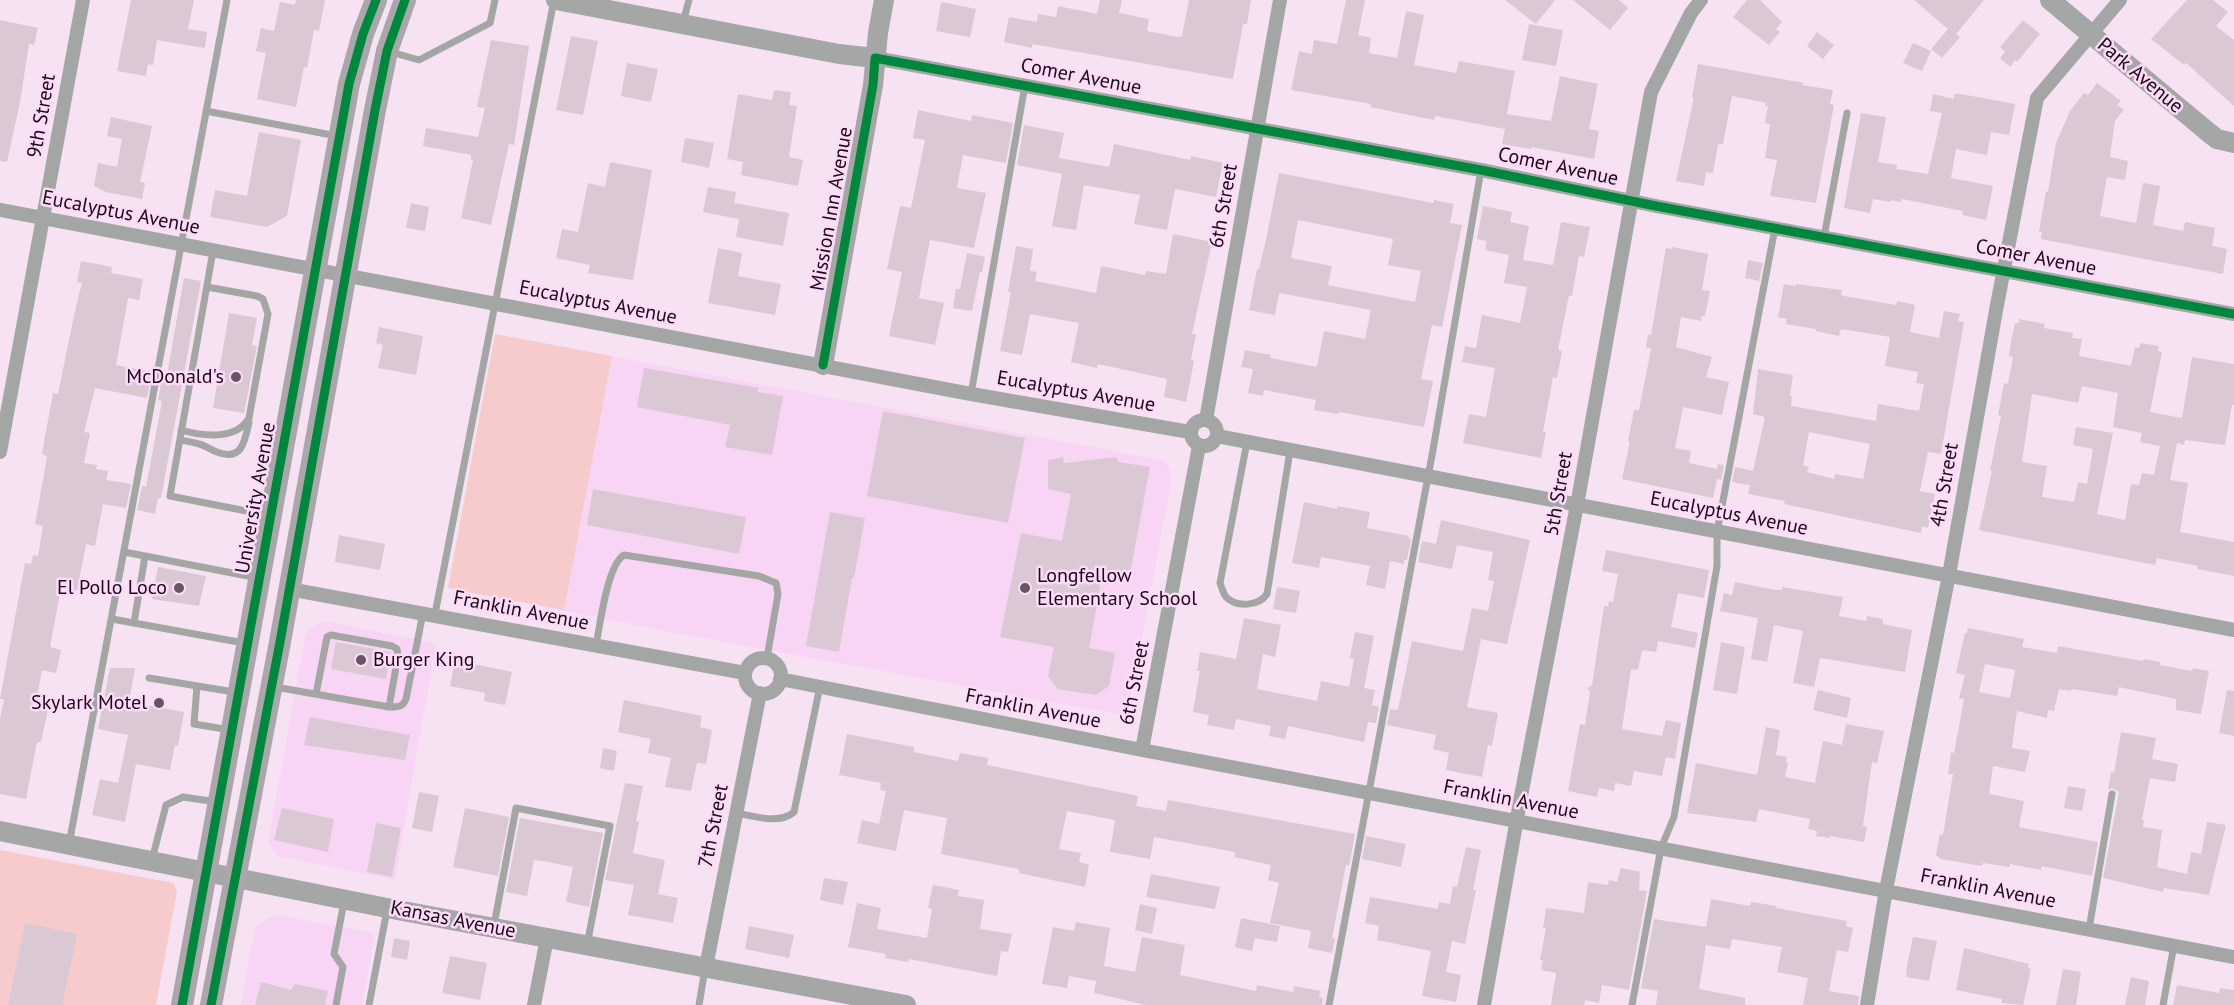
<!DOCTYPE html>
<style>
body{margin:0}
canvas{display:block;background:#f6e2f3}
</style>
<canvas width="2234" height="1005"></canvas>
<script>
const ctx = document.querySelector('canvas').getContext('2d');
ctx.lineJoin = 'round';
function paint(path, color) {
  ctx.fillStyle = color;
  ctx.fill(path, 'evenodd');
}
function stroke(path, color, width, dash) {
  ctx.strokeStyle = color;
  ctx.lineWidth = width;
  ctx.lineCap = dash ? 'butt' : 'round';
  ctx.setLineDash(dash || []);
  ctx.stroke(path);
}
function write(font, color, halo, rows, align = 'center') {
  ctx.font = font + ' "PT Sans",sans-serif';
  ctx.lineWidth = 5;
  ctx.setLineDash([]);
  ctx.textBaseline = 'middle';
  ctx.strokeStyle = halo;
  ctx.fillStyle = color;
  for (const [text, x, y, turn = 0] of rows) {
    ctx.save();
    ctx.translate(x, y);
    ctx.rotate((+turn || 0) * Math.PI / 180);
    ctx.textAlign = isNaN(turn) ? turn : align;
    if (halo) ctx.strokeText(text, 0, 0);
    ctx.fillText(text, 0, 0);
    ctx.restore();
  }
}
const built = new Path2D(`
 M495 334 1166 461 1172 477 1127 716 686 635 448 588Z
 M328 622 436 643 395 880 278 856 268 842 305 636 311 628 319 623Z
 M278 915 375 933 362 1005H241L255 927 267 918Z`);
const green = new Path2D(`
 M495 334 612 356 564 610 448 588Z
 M0 850 173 883 177 891 156 1005H0Z`);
const building = new Path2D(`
 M131 0H194L188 29 207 32 205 48 157 40 153 65 148 64 146 76 117 71Z
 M296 0H325L319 31 314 30 307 68 304 67 296 107 257 99 266 53 256 51 261 28 274 31 280 2 295 5Z
 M1100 0H1122L1119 13 1149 19 1147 31 1178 37 1182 36 1189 0H1251L1247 24H1243L1233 79 1032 44V48L1004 42 1009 17 1037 22 1038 14 1056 17 1058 6 1097 14Z
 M1346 0H1365L1358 35 1371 38 1369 53 1397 58 1406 11 1424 15 1414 65 1456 73 1459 61 1515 71 1507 114 1551 121 1560 76 1598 84 1589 129 1599 131 1594 159 1532 147 1531 149 1502 144 1505 129 1435 116 1434 120 1370 107 1371 104 1291 90 1299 51 1312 54 1314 40 1337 44Z
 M1505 0H1555L1536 24Z
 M1573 0H1619L1628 8 1610 30Z
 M1747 0H1760L1782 22 1776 29 1780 32 1769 45 1733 17Z
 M1914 0H1984L1956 34 1960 37 1942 58 1931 49 1948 29Z
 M2187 0H2213L2228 12 2216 26 2234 40V106L2186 63 2184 65 2151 39Z
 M941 2 976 9 970 37 936 31Z
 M0 20 38 28 34 45 29 44 20 102 7 162 0 161Z
 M2023 20 2040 34 2017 62 2015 60 2010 67 2000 58 2005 52 2000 47Z
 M1529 24 1563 30 1556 66 1522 60Z
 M1817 32 1834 45 1823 59 1807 46Z
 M571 36 598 41 583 115 556 110Z
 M491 40 529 46 514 145 509 144 491 225 461 218 473 160H471V155L423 146 426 128 478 137 485 108 477 107Z
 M1913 43 1931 51 1922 71 1903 63Z
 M627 63 658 69 651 102 621 96Z
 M1698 64 1804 83 1802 85 1833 90 1830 104 1834 105 1816 203 1770 196 1777 160 1765 158 1770 124 1765 123 1768 106H1765L1766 103 1732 96 1723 144H1718L1713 173 1706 172 1704 186 1676 181 1694 97H1692Z
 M2097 83 2121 101 2117 105 2124 110 2115 121 2110 157 2128 161 2125 180 2107 177 2100 216 2136 223 2143 183 2160 186 2153 225 2183 231 2185 222 2215 228 2212 246 2227 249 2223 274 2041 239 2042 232H2039L2046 191 2048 192 2056 143 2070 111 2084 93 2088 95Z
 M774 90 791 92 789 105 797 106 789 157 803 160 798 186 741 175 743 162 727 159 738 94 772 100Z
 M1933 94 1954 99V94H1961L2015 104 2009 135 1991 132 1987 155 1956 149 1951 178 1993 186 1986 220 1962 215 1963 211 1902 199 1901 202 1891 200V202L1873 199 1870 213 1844 208 1861 113 1886 117 1878 162 1897 165 1896 169 1928 174 1942 113 1930 111Z
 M918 110 971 121 972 115 1013 123 1006 163 963 155 957 188 986 193 974 248 930 240 919 298 944 303 935 345 889 336 902 272 887 269 900 206 911 208 925 140 913 138Z
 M111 117 152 126 140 182 145 183 142 199 106 192 94 186 98 163 117 167 122 139 107 136Z
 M1024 125 1064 133 1059 158 1109 167 1114 144 1190 160 1191 156 1223 163 1216 197 1175 189 1167 230 1134 224 1140 195 1084 185 1076 230 1052 226 1062 174 1017 165Z
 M259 132 301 140 287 216 267 227 210 217 215 190 247 196Z
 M685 138 714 143 709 168 681 162Z
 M610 162 652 170 633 280 588 273 590 265 556 258 562 229 578 232 588 183 605 187Z
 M1279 173 1433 203 1434 200 1454 204 1450 223 1462 225 1442 327 1432 325 1421 379 1433 381 1424 427 1339 412 1338 414 1314 410 1316 400 1264 390 1263 396 1248 393 1253 369 1241 367 1245 350 1271 355 1270 358 1317 367 1324 331 1365 339 1371 310 1279 293 1275 315 1249 310 1257 269H1259L1266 240ZM1298 220 1393 239 1388 265 1421 271 1415 302 1328 285 1332 266 1291 258Z
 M708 187 736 192 734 203 789 213 783 246 736 237 739 219 703 212Z
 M411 203 429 207 425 231 406 228Z
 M1483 206 1512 212 1510 222 1529 226 1523 260 1553 265 1561 222 1590 227 1584 257 1579 256 1572 296 1569 295 1558 350 1562 351 1557 378 1553 377 1543 432H1546L1541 458 1463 443 1469 414 1486 417 1495 368 1462 362 1465 346 1476 348 1482 315 1520 323 1527 287 1504 283 1509 255 1485 250 1487 241 1477 239Z
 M1173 234 1212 242 1192 334H1196L1191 360 1194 361 1186 402 1164 397 1167 379 1098 364 1097 368 1071 362 1079 323 1030 314 1022 355 1000 351 1011 292H1008L1016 246 1033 249 1030 271 1037 272 1035 281 1096 293 1101 266 1145 275 1146 271 1166 274Z
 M1672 247 1708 254 1702 290 1710 291 1705 316H1702L1701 321 1681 317 1676 347 1712 357 1706 377 1729 382 1722 415 1683 407 1675 448 1691 451 1689 463 1717 469 1718 464 1724 465 1721 480 1717 479 1713 498 1622 479 1630 441H1628L1634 410H1639L1651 349 1646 347 1648 334 1651 335 1666 248 1672 249Z
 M718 248 742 253 738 276 781 284 775 315 708 303Z
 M967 253 985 257 982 272H980L972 311 953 308 956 289H960Z
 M1748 260 1763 263 1759 281 1745 278Z
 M81 261 112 267 111 273 143 279 139 300 128 298 116 365 152 372 147 398 95 388 84 432 90 433 84 463 97 465 96 469 108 471 106 480 131 484 126 508 103 504 95 546 86 544 77 591 61 588 50 647 61 650 56 673 42 670 36 702 49 705 41 742H37L26 799 0 794V719L4 699H0L25 563 31 564 33 555 38 556 43 526 35 524 47 457 42 453 53 393 58 394 76 306 82 283 77 282Z
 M184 278 201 281 161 498H158L155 514 137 510 142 486 146 487 162 401 158 400 163 374 167 375Z
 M1784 284 1795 286 1796 284 1842 290 1841 295 1844 296 1896 305 1897 301 1915 305 1910 332 1939 338 1944 311 1960 314 1958 321 1964 322 1941 454 1928 452 1920 491 1935 494 1928 528 1922 526 1921 533 1784 504 1785 501 1748 494 1750 485 1732 482 1735 467 1753 471 1765 417 1753 414 1758 369 1793 375 1790 396H1792L1791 406 1876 421 1878 404 1919 411 1924 384 1916 383 1918 372 1885 366 1890 337 1841 329 1839 336 1816 331V329L1786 324 1787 319 1778 317ZM1809 432 1870 444 1863 479 1835 474 1834 479 1807 472 1809 467 1803 465Z
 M229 313 257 318 252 345 257 346 244 413 213 408Z
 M2019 319 2045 324 2044 328 2073 333 2072 338 2082 339 2079 356 2131 366 2135 347 2139 348 2140 343 2159 346 2158 351 2162 352 2150 412 2182 418 2192 357 2234 364V405H2232L2225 445 2185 440 2184 445 2177 443 2170 480 2188 483 2180 532 2234 542V576L2197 569 2198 566 2157 558 2155 565 1979 530 1992 471H1990L2001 416 1998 415 2004 383 2008 384 2013 357 2009 356 2011 342 2015 323H2019ZM2082 386 2118 393 2113 427 2142 433 2140 442 2160 446 2154 475 2142 473 2139 485 2131 484 2125 520 2097 514 2113 433 2076 427 2073 445 2093 449 2087 484 2078 482 2074 502 2042 497 2047 466 2022 462 2032 394 2078 403Z
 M379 327 423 336 416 375 378 368 383 345 376 343Z
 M644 368 759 388 758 392 783 396 772 455 725 447 730 425 637 407Z
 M883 411 1025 438 1008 523 867 496Z
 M1063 457 1064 463 1117 457 1118 462 1150 467 1130 574 1103 570 1089 648 1115 653 1109 686 1096 695 1058 689 1048 676 1054 647 1000 637 1021 533 1062 541 1071 494 1048 489V460Z
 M593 489 746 517 739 554 587 525Z
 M1304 502 1337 509V506L1370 512 1367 528 1409 536 1408 538 1411 539 1407 560H1404V564L1390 561 1385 589 1366 585 1370 566 1321 557 1319 568 1292 563Z
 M830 512 865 518 854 578H852L839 652 806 646Z
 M1441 520 1530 540 1507 644 1481 639 1467 707 1498 713 1492 746 1488 745 1482 777 1446 770 1449 753 1433 749 1436 735 1387 725 1390 709 1398 710 1412 641 1463 651 1472 608 1488 611 1494 581 1488 580 1493 552 1457 545 1452 569 1418 562 1422 541 1436 544Z
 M339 535 385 544 380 570 335 562Z
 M1606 550 1709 570 1704 598 1678 593 1671 627 1698 633 1695 648 1658 641 1656 652 1642 650 1638 670 1631 669 1622 729 1662 736 1666 720 1681 723 1675 759 1666 757 1662 776 1634 771 1631 786 1615 783 1614 791 1599 788 1597 797 1568 791 1580 724 1585 725 1590 692 1587 688 1592 685 1604 606H1608L1609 601 1613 602 1618 574 1602 571Z
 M158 567 206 576 199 606 152 599Z
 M1735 582 1775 590H1782V587L1843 597 1839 616 1866 621 1867 616 1883 619V624L1912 630 1905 672 1820 658 1814 687 1793 683 1803 631 1774 625 1767 662 1751 659 1758 618 1720 611 1724 593 1732 595Z
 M1277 587 1300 591 1296 613 1273 609Z
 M1244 618 1281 625 1275 657 1263 654 1257 689 1317 701 1321 681 1349 687 1354 659 1350 658 1355 632 1374 636 1364 688 1375 690 1372 705 1379 707 1376 723 1368 722 1364 742 1288 726 1285 739 1269 736 1271 726 1236 719 1234 730 1207 725 1209 715 1193 712 1200 671H1197L1200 652 1236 659Z
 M1968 628 2024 639 2022 647 2057 653 2058 646 2143 661 2144 659 2160 662V665L2192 671 2193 668 2209 671 2201 714 2176 710V699L2119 687 2117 696 2072 689 2071 691 2059 689 2054 711 2048 710 2047 718 2017 711 2012 748 2030 751 2025 772 1993 766 1989 794 2024 801 2019 827 2098 842 2092 876 2042 866 2041 870 2010 864 2009 867 1983 863 1982 866 1964 863 1941 859 1936 855 1940 834 1943 835 1953 774H1948L1951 752 1954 753 1964 699 1959 698 1965 675 1956 673 1965 633H1967ZM1985 664 2015 670 2010 698 1979 692Z
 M336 642 391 652 386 679 331 669Z
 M1721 642 1745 647 1737 694 1713 690Z
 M455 660 512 672 505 705 484 701 485 693 450 686Z
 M110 668H135L129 702 184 712 178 746 175 745 170 770 136 764 125 822 92 815 100 779 118 783 128 735 98 729Z
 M1818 690 1851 698 1847 718 1813 710Z
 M2227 690 2234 691V736L2219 733Z
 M624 700 702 716 700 727 712 730 706 764 697 763 691 791 665 787 671 758 648 753 651 739 618 732Z
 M310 717 410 735 405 760 304 745Z
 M1846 724 1884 731 1877 763 1872 762 1863 826 1867 827 1864 842 1830 836V838L1816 836 1817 831 1808 829 1810 819 1759 809 1756 822 1687 813 1696 763 1757 775 1766 727 1780 730 1776 755 1787 757 1786 762 1788 763 1785 777 1815 783 1823 741 1842 745Z
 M2121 732 2156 738 2152 759 2178 764 2175 782 2150 778 2142 820H2144L2143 827 2162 830 2157 867 2187 874 2191 852 2201 854 2207 822 2226 825 2209 895 2164 888 2163 892 2103 878 2119 792 2112 788 2108 790 2111 772 2114 773Z
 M847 734 914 747V752L958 761 960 753 988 758 987 765 1138 796 1136 806 1166 811 1168 800 1355 834 1349 866 1346 865 1332 938 1335 939 1332 953 1308 948 1311 931 1270 923 1279 883 1268 880 1271 865 1234 857 1235 852 1154 837 1150 859 1110 852 1115 820 1067 811 1059 849 1081 853 1079 862 1089 865 1085 887 1019 873V869L941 854 947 818 904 810 896 851 857 843 862 820 879 824 886 791 880 790 881 783 839 775Z
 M603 748 617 751 614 771 600 768Z
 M625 783 643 786 636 821 639 822 633 853 665 860 658 894 678 898 673 923 628 915 634 885 605 880Z
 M2068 786 2086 789 2082 811 2064 808Z
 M419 792 439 796 432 832 412 828Z
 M282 808 334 819 328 852 274 840Z
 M465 808 509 817 498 876 453 867Z
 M520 818 603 833 589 907 566 902 573 867 543 861 534 860 527 896 506 892Z
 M376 823 401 828 392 877 367 872Z
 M1366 836 1406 844 1401 867 1362 859Z
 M1466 847 1481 850 1473 890H1476L1465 944 1452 941 1446 972 1461 975 1456 1002 1422 996 1431 951 1377 940 1379 926 1365 923 1370 897 1438 909 1439 902 1450 904 1453 886 1457 887Z
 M1621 868 1640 872 1639 890 1647 891 1629 990 1602 985 1599 1003 1585 1000 1584 1005H1551L1556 973 1541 970 1543 961 1540 960 1546 928H1543L1546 908 1584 913 1588 882 1608 885 1609 880 1617 882Z
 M1151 874 1220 887 1215 909 1146 897Z
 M824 878 848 882 843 905 820 900Z
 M933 885 959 890 958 896 984 900 980 929 1012 934 1008 952 1001 951 997 976 909 959 908 962 885 958 886 954 848 947 857 903 881 908 877 929 927 938 932 909 928 908Z
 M1711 899 1750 906 1751 902 1777 906 1776 908 1847 921 1846 926 1853 928 1848 952 1837 950 1829 991 1859 996 1858 1005H1803L1808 978 1777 972 1782 947 1732 939 1730 949 1706 945 1699 989 1745 998V1005H1656L1658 991 1641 988 1654 919 1706 927Z
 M1140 904 1157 908 1152 934 1135 930Z
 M1241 918 1280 926 1277 942 1255 938 1252 951 1235 947Z
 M1076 922 1110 928 1104 966 1135 972 1142 937 1185 945 1180 975 1256 991 1257 985 1293 992 1294 986 1321 991 1319 997 1323 998 1322 1005H1146L1094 993 1096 981 1069 976 1067 988 1042 984 1053 927 1074 931Z
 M25 923 77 934 62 1005H8Z
 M749 926 794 935 789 958 745 949Z
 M1913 937 1937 941 1929 981 1906 977 1907 971H1906Z
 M394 938 410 941 407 960 391 957Z
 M1964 948 2029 964 2028 968 2031 969 2023 1005 2002 1003V999L1956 990Z
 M450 956 487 963 480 1000 442 993Z
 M2063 969 2081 972 2076 1005H2056Z
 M2131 977 2149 981 2145 1005H2125Z
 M261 982 291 990 295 984 328 991 325 1005H255Z
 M2177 985 2219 993 2220 988 2234 990V1005H2173Z`);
const lane = new Path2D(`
 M683 22 689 0
 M391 52 419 60 490 23 495 0
 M206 111 337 136
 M1824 237 1847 113
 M213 251 170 496 267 515
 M971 394 1025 85
 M181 430C202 436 236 441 249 418L268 314 263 299 257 296 207 287
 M180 440C186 441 193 442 199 444 205 445 211 450 217 452 242 462 245 441 249 422
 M1247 442 1220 583C1222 588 1223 593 1226 597 1237 608 1259 606 1267 594L1290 451
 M145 556 258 578
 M435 614 554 0
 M112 619 134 623 145 556 124 552
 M134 623 244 643
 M596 645C600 626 607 565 624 555L759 576 776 583 778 594 767 658
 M149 678 234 692
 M197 686 194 724 230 730
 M275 687 389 707C398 707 403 707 406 699L423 613
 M316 694 327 637 331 635 392 646 397 649 398 656 389 707
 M736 813C754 816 779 825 794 812L820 686
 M69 844 227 0
 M152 860 166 805 183 797 217 802
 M494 925 516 808 610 826 587 945
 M2089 929 2112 794
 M336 1005 343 967 334 954 344 902
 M369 1005 387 910
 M699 1005 705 969
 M1329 1005 1433 450 1481 170
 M1632 1005 1661 848 1674 817 1717 566V532L1775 228
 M2163 1005 2174 945`);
const street = new Path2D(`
 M875 58 1481 170 1656 206 2234 314
 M0 210 971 394 1190 432
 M1191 433a13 13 0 1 1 26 0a13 13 0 1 1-26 0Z
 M1206 420 1280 0
 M1217 436 2234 630
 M0 452 83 0
 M289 589 745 673
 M745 676a18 18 0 1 1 36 0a18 18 0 1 1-36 0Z
 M780 679 1142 750 2234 957
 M1142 750 1199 446
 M706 967 760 693
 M534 1005 547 938
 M1484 1005 1521 796 1577 505 1651 92 1691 13 1701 0
 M1867 1005 1886 890 1949 575 1997 305 2037 98 2120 0`);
const secondary = new Path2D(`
 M556 0 839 54 875 58
 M2050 0 2208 132 2217 139 2234 143
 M823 365 873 85 878 33 884 0
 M0 831 387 908 906 1005`);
const primary = new Path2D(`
 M182 1005 349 84 363 34 376 0
 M211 1005 280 642 375 110 387 51 405 0`);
const cycleway = new Path2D(`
 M823 365 873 85 875 58 1481 170 1656 206 2234 314
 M182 1005 349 84 363 34 376 0
 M211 1005 280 642 375 110 387 51 405 0`);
const markers = [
 [236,377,6,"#665665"],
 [179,588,6,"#665665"],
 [1025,588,6,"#665665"],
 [361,660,6,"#665665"],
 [159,703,6,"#665665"]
];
const streetNames = [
 ["Park Avenue",2140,76,40],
 ["Comer Avenue",1081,77,11],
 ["9th Street",42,116,-80],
 ["Comer Avenue",1558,167,12],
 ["6th Street",1224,206,-80],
 ["Mission Inn Avenue",832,209,-80],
 ["Eucalyptus Avenue",121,213,11],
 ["Comer Avenue",2036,258,11],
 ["Eucalyptus Avenue",598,303,11],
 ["Eucalyptus Avenue",1076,392,10],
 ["4th Street",1945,485,-80],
 ["5th Street",1559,494,-80],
 ["University Avenue",256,498,-80],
 ["Eucalyptus Avenue",1729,514,11],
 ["Franklin Avenue",521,611,11],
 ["6th Street",1135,683,-79],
 ["Franklin Avenue",1033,709,11],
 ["Franklin Avenue",1511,800,11],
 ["7th Street",714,826,-79],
 ["Franklin Avenue",1988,889,11],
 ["Kansas Avenue",453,920,11]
];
const poiNames = [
 ["McDonald's",224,377],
 ["Longfellow",1037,576,"left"],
 ["Elementary School",1037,599,"left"],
 ["El Pollo Loco",167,588],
 ["Burger King",373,660,"left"],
 ["Skylark Motel",147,703]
];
paint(built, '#f9d5f5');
paint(green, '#f7cacb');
paint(building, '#dac8d4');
stroke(lane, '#a4a6a5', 7);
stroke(street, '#a4a6a5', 14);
stroke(secondary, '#a5a6a6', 20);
stroke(primary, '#a9a7a9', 22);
stroke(cycleway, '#00873e', 9);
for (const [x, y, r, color] of markers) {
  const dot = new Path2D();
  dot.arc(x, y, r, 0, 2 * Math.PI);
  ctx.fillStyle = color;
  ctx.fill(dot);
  stroke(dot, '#fedaf9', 2);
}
write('20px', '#190a18', '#fedaf9', streetNames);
write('20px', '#190a18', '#fedaf9', poiNames, 'right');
</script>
